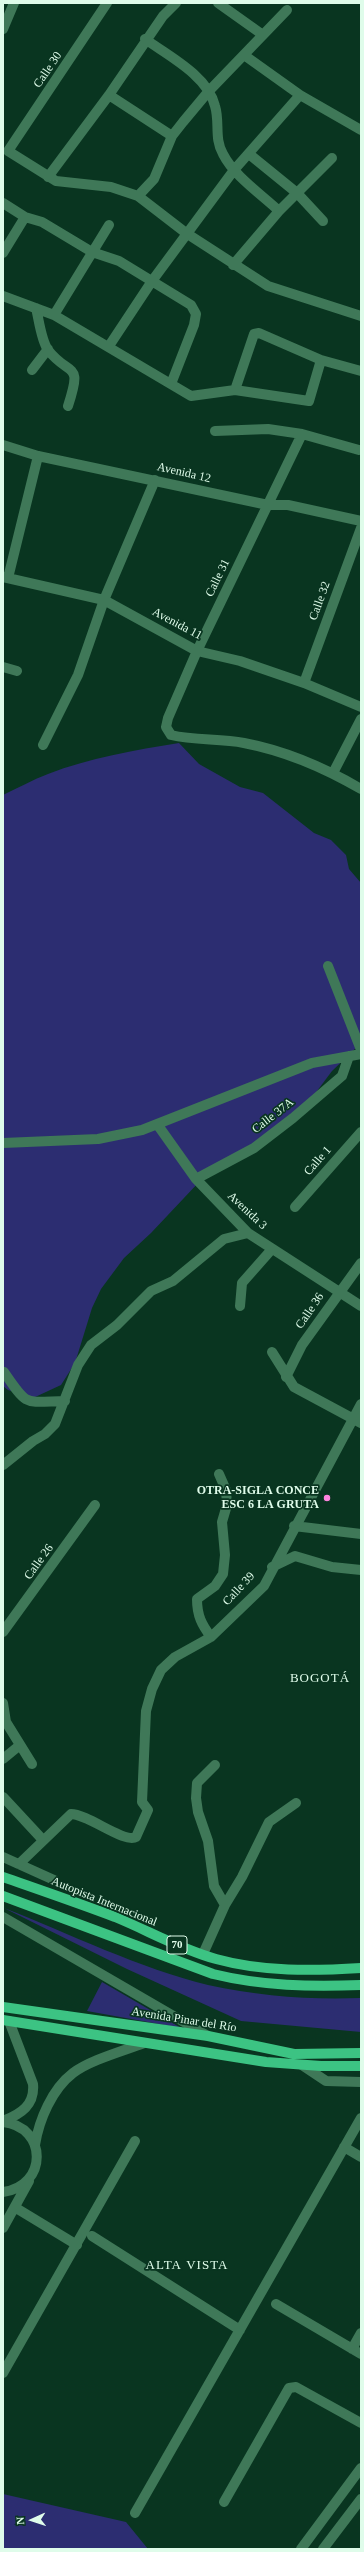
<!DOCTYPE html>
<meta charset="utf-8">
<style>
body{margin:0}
#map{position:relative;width:364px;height:2552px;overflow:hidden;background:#093520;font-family:"Times New Roman",serif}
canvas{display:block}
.frame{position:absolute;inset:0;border:4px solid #dffcea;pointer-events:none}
.north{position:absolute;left:12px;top:2500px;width:40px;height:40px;-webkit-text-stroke:3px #093520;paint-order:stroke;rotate:267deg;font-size:11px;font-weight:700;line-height:16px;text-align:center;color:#dffcea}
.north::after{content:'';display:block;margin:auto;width:14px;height:18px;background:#dffcea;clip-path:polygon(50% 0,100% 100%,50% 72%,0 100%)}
</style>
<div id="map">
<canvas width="364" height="2552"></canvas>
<div class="frame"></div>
<div class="north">N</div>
</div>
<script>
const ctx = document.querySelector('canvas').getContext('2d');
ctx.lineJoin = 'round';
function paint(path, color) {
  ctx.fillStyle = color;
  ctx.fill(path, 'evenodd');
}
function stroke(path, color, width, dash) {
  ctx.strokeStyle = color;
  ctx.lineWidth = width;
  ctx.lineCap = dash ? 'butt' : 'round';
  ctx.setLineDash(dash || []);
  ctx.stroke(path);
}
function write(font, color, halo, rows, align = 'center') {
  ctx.font = font + ' "Times New Roman",serif';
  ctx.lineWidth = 3.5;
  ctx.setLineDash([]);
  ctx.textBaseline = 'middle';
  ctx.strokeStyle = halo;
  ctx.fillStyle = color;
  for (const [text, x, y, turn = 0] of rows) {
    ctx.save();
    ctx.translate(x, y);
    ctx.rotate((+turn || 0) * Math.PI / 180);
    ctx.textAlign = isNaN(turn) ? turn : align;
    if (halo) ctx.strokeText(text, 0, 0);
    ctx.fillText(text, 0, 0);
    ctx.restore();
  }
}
const green = new Path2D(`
 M179 743 199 764 240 787 263 793 314 833 331 840 346 855 349 869 361 883V1043L332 1071 311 1099 294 1114 200 1181 151 1233 124 1258 101 1289 92 1308 75 1363 61 1385 33 1398 8 1390 3 1386V795C18 788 32 780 48 774 89 758 135 750 179 743Z
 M4 1908C68 1933 141 1969 208 1985 259 1996 309 2000 361 1998V2032L241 2021 127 1969Z
 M102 1982 181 2028 87 2011Z
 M3 2494 126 2522 148 2549H3Z`);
const minor = new Path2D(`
 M107 3 8 151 56 181 111 187 138 196 186 233 268 286 361 316
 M218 3 263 35
 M3 29 14 3
 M145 39C169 56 208 76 215 106 220 122 214 139 223 154 234 176 261 194 279 211
 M244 55 300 95 361 130
 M109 95 172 136
 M249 154 297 193 323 221
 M48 177 109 95 163 16 176 3
 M138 196 154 179 172 136 183 122 208 92 287 10
 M3 203 25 217 42 222 92 252 119 261 191 305 196 314 194 325 171 384
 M3 253 25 217
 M233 265 279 211 332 158
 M3 296 54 315 191 396 235 390 309 401 321 360
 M36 308C39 320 41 340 48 350 70 378 83 360 68 406
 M54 315 109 225
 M109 346 152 281 234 170 300 95
 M32 370 48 349
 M235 390 254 334 259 333 321 360 361 371
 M215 431 268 429 302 434 359 450
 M302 434 197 651 168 718 166 727 171 735C195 741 220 738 244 743 286 751 325 768 361 789
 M3 445 38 456 268 505H288L361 521
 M3 577 104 600 197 651 240 661 304 683 361 707
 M8 578 38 456
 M3 667 17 671
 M304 683 361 528
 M43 745 78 675 104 600 155 480
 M333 773 361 719
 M328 966 361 1050
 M157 1124 196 1179 248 1233 361 1306
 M3 1143 98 1139 142 1130 312 1063 361 1054
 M196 1179 254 1148 293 1118 342 1076 349 1056
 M295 1207 361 1132
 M240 1306 242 1283 272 1249
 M272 1352 294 1387 361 1423
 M4 1372C28 1407 23 1402 65 1401
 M286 1377 302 1345 361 1263
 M3 1465 33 1441 45 1434 55 1424 78 1365 91 1345 117 1325 151 1291 173 1281 224 1239 248 1233
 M294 1526 361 1534
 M272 1567 295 1556 332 1567 361 1570
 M3 1632 95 1505
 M211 1637C202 1625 197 1616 197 1599L215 1586 223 1574 225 1555 222 1522 227 1505 226 1490 219 1474
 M3 1703 6 1722 32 1764
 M3 1759 20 1745
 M215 1765 197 1783 196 1798 198 1812 208 1841 214 1886 225 1905
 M3 1797 42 1839
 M3 1857 54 1880
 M19 1864 71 1814C88 1814 125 1844 136 1837L148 1810 142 1802 146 1711 152 1689 161 1670 175 1657 211 1637 264 1586 361 1404
 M3 1917 208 2036
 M203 1954 225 1905 242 1877 269 1822 296 1803
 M302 2065 326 2081 361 2082
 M3 2121C21 2114 35 2105 33 2084L9 2021
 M3 2122C48 2127 48 2186 3 2192
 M35 2145C39 2120 52 2089 73 2073 90 2060 123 2051 144 2043
 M344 2147 361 2157
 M16 2208 77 2245
 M3 2228 29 2181
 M92 2236 240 2330
 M276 2304 361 2354
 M352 2349 361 2333
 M3 2373 135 2141
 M224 2502 289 2388 296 2387 361 2423
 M135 2513 361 2118
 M301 2549 361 2468
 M323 2549 361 2499`);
const major = new Path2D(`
 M3 1877C40 1890 78 1903 115 1917 149 1931 180 1949 216 1959 263 1972 313 1971 361 1968
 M3 1896 213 1974C262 1986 311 1987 361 1985
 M3 2007 208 2036 294 2054 361 2053
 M3 2020 266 2062 321 2066H361`);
const markers = [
 [327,1498,4,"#ff85df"]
];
const shields = [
 [177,1945,20]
];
const shieldNames = [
 ["70",177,1945]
];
const streetNames = [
 ["Calle 30",48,70,-56],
 ["Avenida 12",184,473,13],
 ["Calle 31",218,578,-64],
 ["Calle 32",320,601,-70],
 ["Avenida 11",177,624,28],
 ["Calle 37A",273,1116,-38],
 ["Calle 1",318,1161,-49],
 ["Avenida 3",247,1211,43],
 ["Calle 36",310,1311,-56],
 ["Calle 26",39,1562,-54],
 ["Calle 39",239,1589,-47],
 ["Autopista Internacional",104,1902,22],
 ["Avenida Pinar del Río",184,2020,9]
];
const poiNames = [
 ["OTRA-SIGLA CONCE",319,1491],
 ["ESC 6 LA GRUTA",319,1505]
];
const neighbourhoodNames = [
 ["BOGOTÁ",320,1679],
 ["ALTA VISTA",187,2266]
];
paint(green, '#2c2d71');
stroke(minor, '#3f7858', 10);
stroke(major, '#3cc383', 10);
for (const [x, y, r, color] of markers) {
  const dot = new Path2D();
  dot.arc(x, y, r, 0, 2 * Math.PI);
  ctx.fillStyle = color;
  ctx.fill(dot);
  stroke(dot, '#093520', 1.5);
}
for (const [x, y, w] of shields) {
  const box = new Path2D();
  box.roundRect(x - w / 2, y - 9, w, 18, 3);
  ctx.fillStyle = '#093520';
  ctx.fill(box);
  stroke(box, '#dffcea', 1);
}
write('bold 11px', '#dffcea', null, shieldNames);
write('12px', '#dffcea', '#093520', streetNames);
write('bold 12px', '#dffcea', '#093520', poiNames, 'right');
ctx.letterSpacing = '1px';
write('13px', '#dffcea', '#093520', neighbourhoodNames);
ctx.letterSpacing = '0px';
</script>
